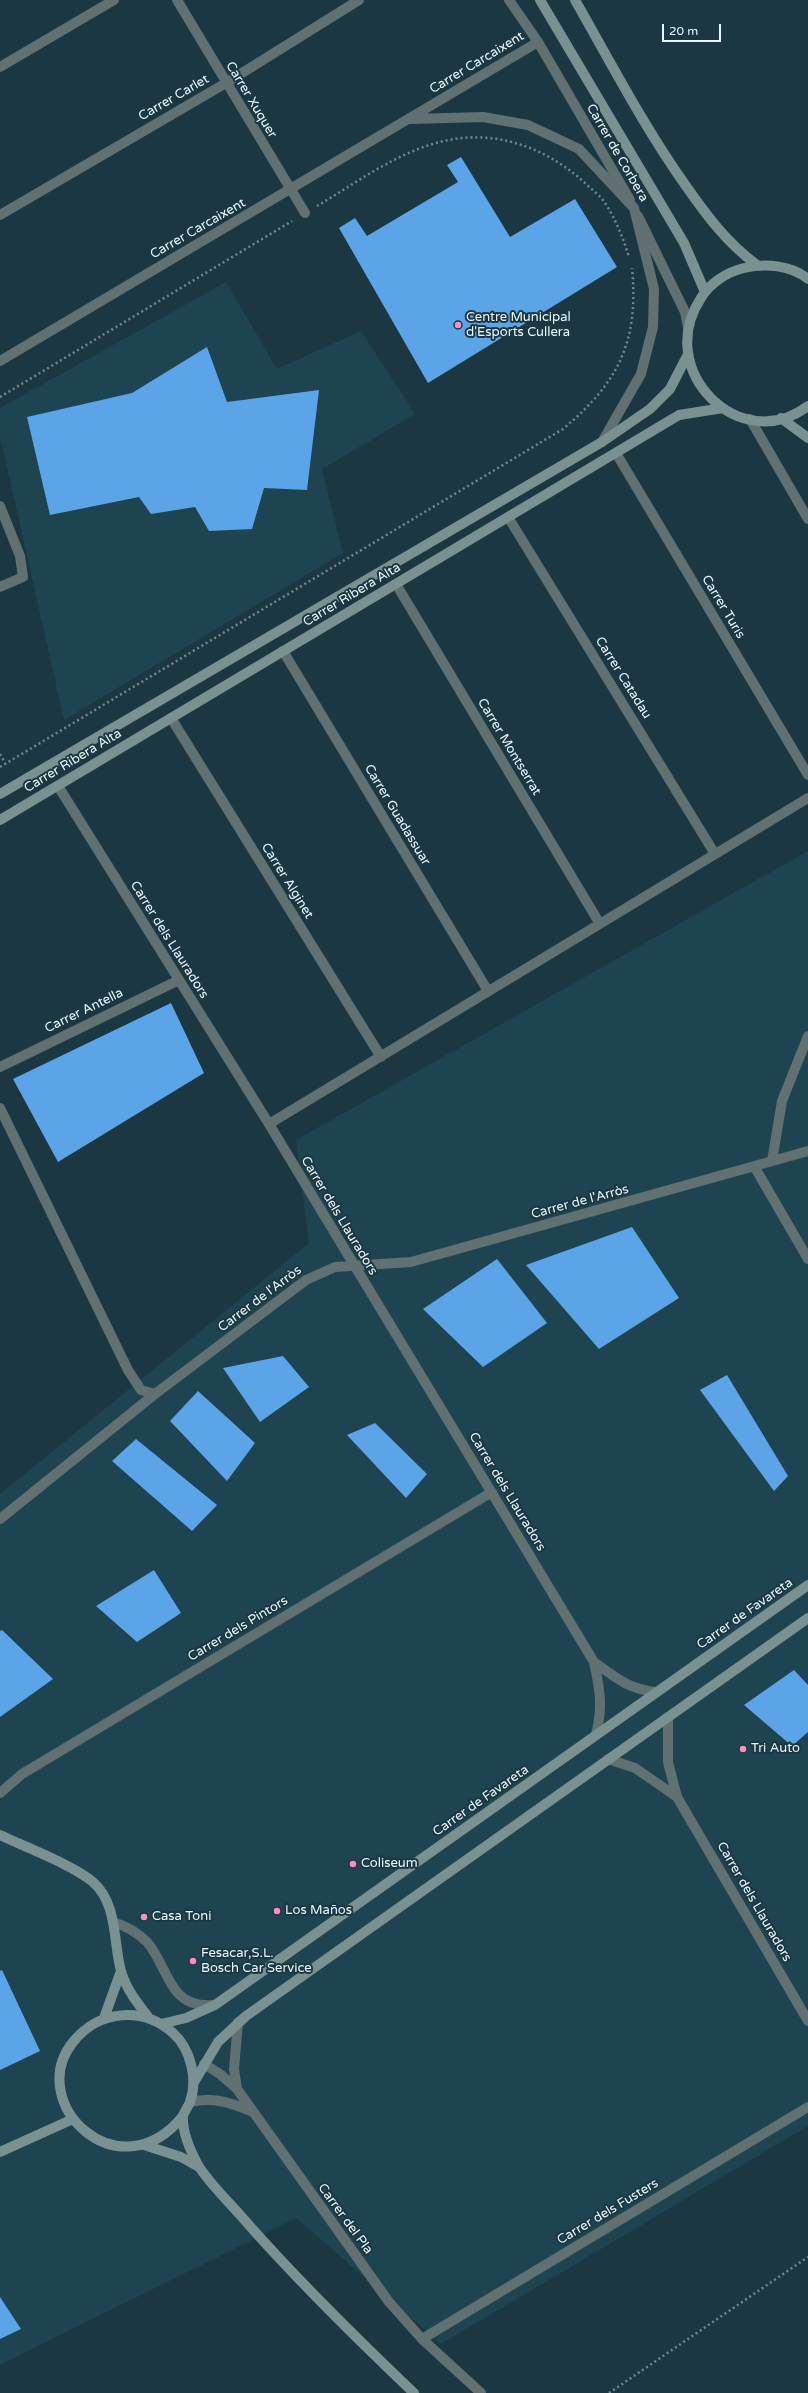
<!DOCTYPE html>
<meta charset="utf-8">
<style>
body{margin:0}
#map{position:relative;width:808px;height:2393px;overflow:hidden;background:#1b3842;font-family:"Varela Round",sans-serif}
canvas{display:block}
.scale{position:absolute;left:662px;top:24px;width:59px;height:18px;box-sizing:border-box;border:2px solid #e8f8fe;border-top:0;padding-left:5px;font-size:12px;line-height:14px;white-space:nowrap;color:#e8f8fe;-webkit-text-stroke:3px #1b3842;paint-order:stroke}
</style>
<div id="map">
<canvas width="808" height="2393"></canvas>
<div class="scale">20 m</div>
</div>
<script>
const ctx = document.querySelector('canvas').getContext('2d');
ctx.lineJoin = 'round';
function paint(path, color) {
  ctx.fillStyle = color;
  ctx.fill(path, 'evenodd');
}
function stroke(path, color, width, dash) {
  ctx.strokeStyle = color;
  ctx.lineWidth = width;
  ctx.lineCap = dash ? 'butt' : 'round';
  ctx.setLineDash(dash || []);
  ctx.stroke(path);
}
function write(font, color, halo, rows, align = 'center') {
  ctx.font = font + ' "Varela Round",sans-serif';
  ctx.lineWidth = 4;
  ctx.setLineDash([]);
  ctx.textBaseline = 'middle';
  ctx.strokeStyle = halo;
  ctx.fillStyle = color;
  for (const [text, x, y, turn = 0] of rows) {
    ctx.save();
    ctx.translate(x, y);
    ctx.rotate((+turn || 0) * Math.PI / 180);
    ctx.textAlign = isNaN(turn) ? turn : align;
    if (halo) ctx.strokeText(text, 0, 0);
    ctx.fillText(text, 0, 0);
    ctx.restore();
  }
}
const built = new Path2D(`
 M226 282 277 369 361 331 415 414 322 469 343 553 64 720 0 436V408Z
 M808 851V2126L441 2344 296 2218 0 2365V1494L309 1243 296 1140Z`);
const building = new Path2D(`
 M461 157 510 237 575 199 617 267 428 383 339 228 355 218 367 236 458 182 447 165Z
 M207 347 227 402 319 390 307 490 264 488 252 529 209 531 195 507 151 514 139 497 50 515 27 417 132 393Z
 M171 1003 204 1073 58 1162 13 1079Z
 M632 1227 679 1298 599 1349 526 1265Z
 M497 1259 547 1323 483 1367 423 1309Z
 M283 1356 309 1387 260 1422 223 1368Z
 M727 1375 788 1476 774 1491 700 1390Z
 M198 1391 255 1443 227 1481 170 1421Z
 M375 1423 427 1474 406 1498 347 1435Z
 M136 1439 217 1505 192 1531 112 1461Z
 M154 1570 181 1613 137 1642 96 1606Z
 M2 1630 53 1679 0 1717V1631Z
 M794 1670 808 1685V1732L792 1746 744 1705Z
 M2 1970 40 2051 0 2070V1971Z
 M0 2297 21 2329 0 2339Z`);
const path = new Path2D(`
 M317 206C356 183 396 153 440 142 493 128 546 147 585 183 591 189 598 194 603 200 615 217 623 238 629 257
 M0 397 292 221
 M0 754 5 763
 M0 767 563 429C619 382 639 341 632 268
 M609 2393 808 2257`);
const lane = new Path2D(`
 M509 0 538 42 630 200
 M638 216 685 312 688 327
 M0 506 20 556 23 577 0 587`);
const street = new Path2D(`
 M177 0 305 213
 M0 67 114 0
 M411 119 483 117 528 125 579 149 634 208 654 289 653 327 641 374 602 442
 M0 215 226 83 359 0
 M0 361 538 42
 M750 419 808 519
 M616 453 808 775
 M508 517 715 854
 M396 584 600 924
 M283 651 488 991
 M171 718 381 1057
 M58 786 269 1124 594 1662
 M0 1067 179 980
 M0 1108 128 1370 141 1390 155 1394
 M269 1124 808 798
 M772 1161 782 1101 808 1036
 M754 1166 808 1259
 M0 1519 155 1394 306 1280 335 1267 411 1262 808 1151
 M596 1735C603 1706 600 1690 594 1662 616 1678 628 1689 657 1692
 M608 1759 635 1768 677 1797 668 1762V1717
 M0 1793 22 1774 492 1492
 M677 1797 808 2021
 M113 1922C126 1926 137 1932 147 1942 169 1967 168 2009 213 2005
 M204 2064 220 2074 237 2089 389 2302 422 2339 481 2393
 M237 2089 234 2069 238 2022
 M190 2102C213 2097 229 2102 251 2111
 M422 2339 808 2107`);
const secondary = new Path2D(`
 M540 0 684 243 705 292
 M575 0C611 63 644 127 686 186 707 216 727 243 757 265
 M808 279C791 265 765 263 744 268 727 272 710 283 701 298 653 371 741 457 808 406
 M781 418 808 438
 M0 794 602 442 650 409 670 389 687 356
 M0 820 679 415 723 408
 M0 1835C25 1847 73 1865 93 1882 118 1904 113 1942 121 1971 126 1989 138 2004 149 2018
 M104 2018 121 1971
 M161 2024 186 2018 215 2005 808 1585
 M193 2084 218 2042 246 2016 808 1618
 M183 2116C119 2195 24 2103 73 2042 99 2010 142 2006 173 2033 191 2049 198 2080 190 2102 188 2107 184 2112 183 2116 182 2132 191 2152 198 2165 209 2183 227 2200 241 2216 295 2278 354 2336 414 2393
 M144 2145 181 2157 199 2167
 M0 2152 73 2119`);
const markers = [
 [458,325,4,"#fd8ebf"],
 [743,1749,4,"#fd8ebf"],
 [353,1864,4,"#fd8ebf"],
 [277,1911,4,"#fd8ebf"],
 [144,1917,4,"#fd8ebf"],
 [193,1961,4,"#fd8ebf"]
];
const streetNames = [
 ["Carrer Carcaixent",477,63,-31],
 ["Carrer Carlet",174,98,-30],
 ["Carrer Xuquer",251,100,59],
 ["Carrer de Corbera",617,153,60],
 ["Carrer Carcaixent",198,229,-30],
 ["Carrer Ribera Alta",352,595,-31],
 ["Carrer Turis",723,607,59],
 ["Carrer Catadau",623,678,58],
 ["Carrer Montserrat",509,747,59],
 ["Carrer Ribera Alta",73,761,-31],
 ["Carrer Guadassuar",397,815,59],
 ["Carrer Alginet",287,881,58],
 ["Carrer dels Llauradors",169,940,58],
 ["Carrer Antella",84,1011,-26],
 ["Carrer de l'Arròs",580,1202,-15],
 ["Carrer dels Llauradors",339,1216,59],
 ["Carrer de l'Arròs",260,1299,-37],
 ["Carrer dels Llauradors",507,1492,59],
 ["Carrer de Favareta",745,1614,-35],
 ["Carrer dels Pintors",238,1629,-31],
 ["Carrer de Favareta",481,1801,-35],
 ["Carrer dels Llauradors",754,1902,60],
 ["Carrer dels Fusters",608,2212,-31],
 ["Carrer del Pla",345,2219,54]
];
const poiNames = [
 ["Centre Municipal",466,318],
 ["d'Esports Cullera",466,333],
 ["Tri Auto",751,1749],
 ["Coliseum",361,1864],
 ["Los Maños",285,1911],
 ["Casa Toni",152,1917],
 ["Fesacar,S.L.",201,1954],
 ["Bosch Car Service",201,1969]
];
paint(built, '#1d4450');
paint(building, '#5ba4e8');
stroke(path, '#718891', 2.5, [2, 3]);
stroke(lane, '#617070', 10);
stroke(street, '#617070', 10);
stroke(secondary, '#7a9191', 10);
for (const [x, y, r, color] of markers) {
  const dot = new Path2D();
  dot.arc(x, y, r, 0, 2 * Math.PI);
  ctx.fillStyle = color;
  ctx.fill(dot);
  stroke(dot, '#1b3842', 1.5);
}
write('13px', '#e8f8fe', '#1b3842', streetNames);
write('13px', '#e8f8fe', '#1b3842', poiNames, 'left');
</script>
